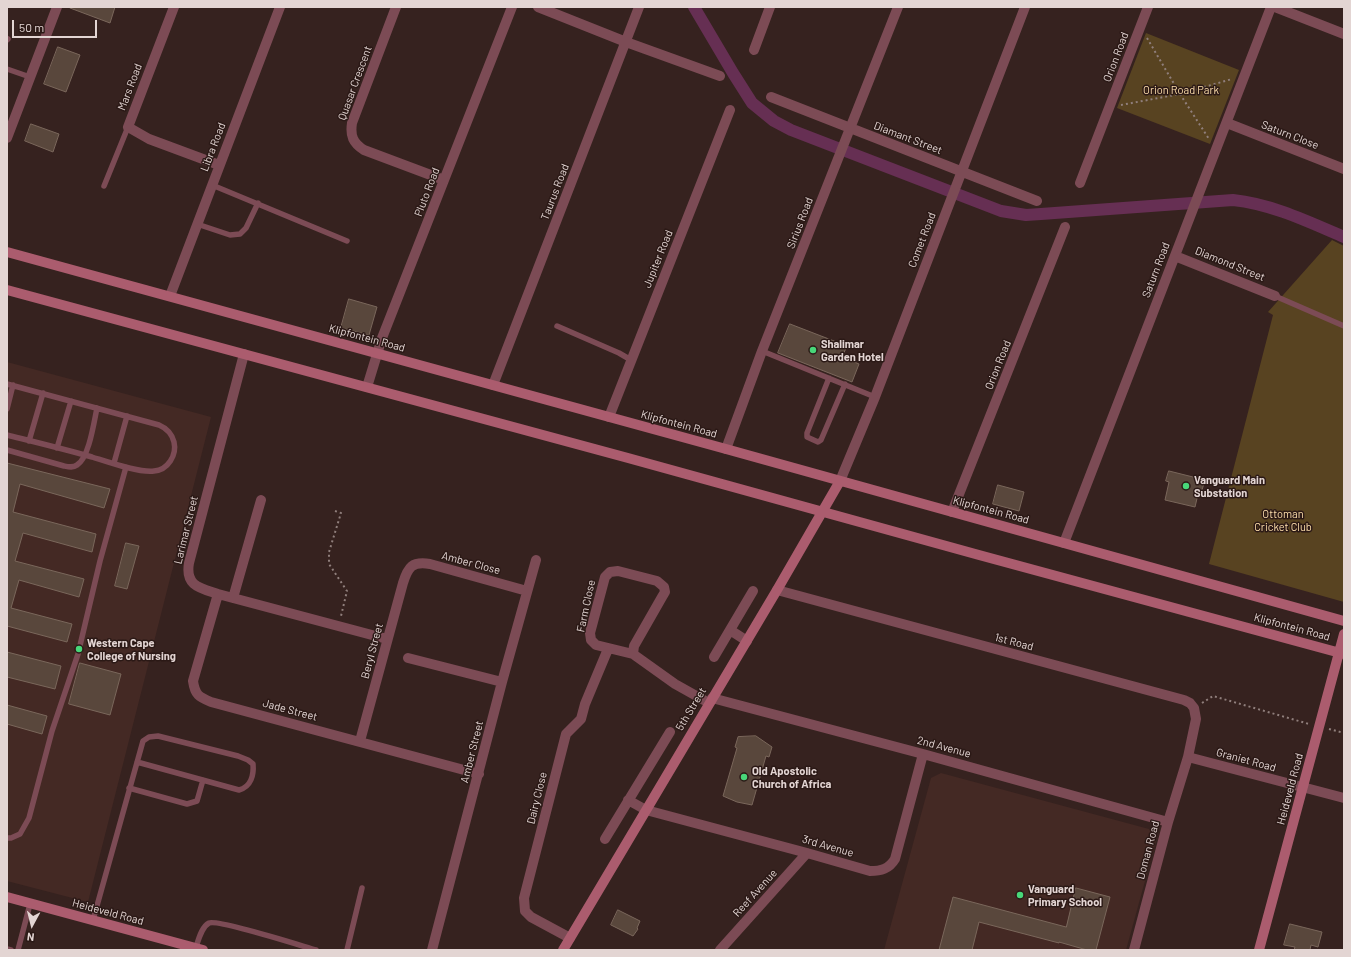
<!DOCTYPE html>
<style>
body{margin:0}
#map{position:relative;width:1351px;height:957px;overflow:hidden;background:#36221f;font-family:Barlow,sans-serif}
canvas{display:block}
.frame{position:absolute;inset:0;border:8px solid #e3d5d3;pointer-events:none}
.north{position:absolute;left:12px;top:905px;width:40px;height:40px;-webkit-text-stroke:3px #2b1916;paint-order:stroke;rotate:187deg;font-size:11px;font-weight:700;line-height:16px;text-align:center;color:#e3d5d3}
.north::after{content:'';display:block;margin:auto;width:14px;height:18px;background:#e3d5d3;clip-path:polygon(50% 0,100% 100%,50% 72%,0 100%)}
.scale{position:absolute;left:12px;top:20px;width:85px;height:18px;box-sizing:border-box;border:2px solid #e3d5d3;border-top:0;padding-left:5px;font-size:12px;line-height:14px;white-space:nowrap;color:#e3d5d3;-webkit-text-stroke:3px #2b1916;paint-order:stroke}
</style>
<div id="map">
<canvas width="1351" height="957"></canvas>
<div class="frame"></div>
<div class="north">N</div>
<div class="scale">50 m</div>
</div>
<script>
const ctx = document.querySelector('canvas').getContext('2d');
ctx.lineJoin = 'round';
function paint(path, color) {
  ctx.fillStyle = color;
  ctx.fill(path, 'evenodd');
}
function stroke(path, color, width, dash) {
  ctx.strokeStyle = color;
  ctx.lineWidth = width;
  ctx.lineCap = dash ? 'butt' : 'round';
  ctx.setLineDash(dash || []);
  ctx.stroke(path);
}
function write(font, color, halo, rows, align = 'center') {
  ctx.font = font + ' Barlow,sans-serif';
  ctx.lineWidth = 3;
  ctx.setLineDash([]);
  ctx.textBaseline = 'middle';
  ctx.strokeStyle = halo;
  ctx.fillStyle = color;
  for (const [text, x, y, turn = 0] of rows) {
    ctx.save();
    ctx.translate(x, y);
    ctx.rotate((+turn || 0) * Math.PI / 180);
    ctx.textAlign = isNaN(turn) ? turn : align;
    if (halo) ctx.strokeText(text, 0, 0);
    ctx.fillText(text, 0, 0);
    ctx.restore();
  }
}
const built = new Path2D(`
 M7 362 211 417 88 902 7 881Z
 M941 773 1149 829 1156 841 1126 950H884L931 778Z`);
const green = new Path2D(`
 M1146 33 1239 70 1210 144 1117 108Z
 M1332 240 1344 246V602L1209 564 1273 315 1268 312Z`);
const canal = new Path2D(`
 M694 7 733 73 752 103 774 121 791 130 1001 211 1026 215 1041 214 1233 200C1272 204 1309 222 1344 237`);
const building = new Path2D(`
 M70 7H115L110 23 70 8Z
 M58 47 80 55 66 92 44 84Z
 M31 124 59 134 53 152 25 141Z
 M349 299 377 307 369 335 341 328Z
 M790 324 847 346 842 357 859 364 852 382 778 353Z
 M7 463 110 489 104 508 20 484 13 512 96 534 92 552 23 533 15 561 84 579 79 597 19 580 11 608 72 624 67 642 7 626Z
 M1169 471 1205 480 1202 490H1199L1195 507 1165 500 1169 482 1166 481Z
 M998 485 1024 492 1019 511 993 504Z
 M126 543 139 546 127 589 115 586Z
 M7 652 61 666 55 689 7 677Z
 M80 663 121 674 110 715 69 704Z
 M7 705 47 716 42 734 7 724Z
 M756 736 772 747 769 757 766 756 752 805 737 802 723 796 737 748 735 747 738 737Z
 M1076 888 1110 897 1096 950H1087L1059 942V943L979 922 972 950H939L953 897 1066 927Z
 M618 910 640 921 637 928 638 929 633 936 611 925Z
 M1290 924 1322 932 1318 947 1311 945 1310 950H1294L1295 947 1284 945Z`);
const path = new Path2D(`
 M1147 38 1180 94 1209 139
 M1121 105 1180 94 1232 79
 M335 511 341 513 329 552V564L347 591 341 616
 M1202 703 1213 696 1309 724
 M1329 729 1344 733`);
const lane = new Path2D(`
 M7 40 8 39
 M7 69 30 77
 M212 185 347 241
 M104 186 128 127
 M197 224 230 235 240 234 246 228 258 203
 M1275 296 1344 326
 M557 326 619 353 631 360
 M762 351 875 397
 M829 378 807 433V437L818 442 821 440 845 384
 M7 384 159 425C166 428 172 434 174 442 177 455 168 470 154 471 139 473 108 462 92 457 64 449 35 442 7 435
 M7 409 13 385
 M29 441 43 393
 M57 448 71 401
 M7 450 64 466C69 467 73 468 77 465 89 458 94 422 97 408
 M114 463 127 416
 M129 788 187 804 197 801 203 780
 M7 838H11L20 834 29 818 52 731 78 654 100 561 126 467
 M93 920 143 741 149 737 158 736 238 756 248 760 253 764C254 775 251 787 239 790L137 762
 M7 949 11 950
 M18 950 30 904
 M195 950C198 942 201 927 209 923 218 919 302 946 316 950
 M347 950 362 888`);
const street = new Path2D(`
 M174 7 128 127 149 139 219 165
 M396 7 352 123C350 136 353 143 364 150L444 180
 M538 7 626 42 720 76
 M1275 7 1344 34
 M754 50 770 7
 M771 97 1037 201
 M1227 123 1344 169
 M7 138 57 7
 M1080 183 1148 7
 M1175 256 1275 296
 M170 296 280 7
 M244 354 189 563C185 586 200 588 218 594L387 639
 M493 385 639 7
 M367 387 382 338 512 7
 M609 417 730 110
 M726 449 762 351 898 7
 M840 481 875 397 1025 7
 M952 512 1065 227
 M1064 543 1271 7
 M777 590 1184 700 1190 703 1194 708 1196 719 1188 757 1168 822 1134 950
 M218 594 193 681C195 695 199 697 211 702L479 774
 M233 598 261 500
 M730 630 747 641
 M633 654 634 646 662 597 665 592 664 587 657 581 618 571 610 572 605 577 590 633 591 640 596 645 633 654 675 684 709 703
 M714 657 753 591
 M408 658 502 682
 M712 698 923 754 1168 822
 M360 741 403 583C408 567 412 561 430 564L527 591
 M1188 757 1344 798
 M628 800 646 810 807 853 870 871C881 871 889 869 895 859L923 754
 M605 839 670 732
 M570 938 531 917 525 911 524 898 566 734 581 719 585 704 608 649
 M432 950 502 682 536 560
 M720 950 807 853`);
const secondary = new Path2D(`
 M7 252 726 449 1344 621
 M7 290 628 458 979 555 1344 654
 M7 897 203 950
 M563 950 777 590 840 481
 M1259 950 1344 634`);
const markers = [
 [813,350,4,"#48d779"],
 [1186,486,4,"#48d779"],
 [79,649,4,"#48d779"],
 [744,777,4,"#48d779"],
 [1020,895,4,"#48d779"]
];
const streetNames = [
 ["Orion Road",1116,57,-69],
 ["Quasar Crescent",355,83,-70],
 ["Mars Road",130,87,-69],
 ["Saturn Close",1290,135,21],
 ["Diamant Street",908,138,21],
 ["Libra Road",213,147,-69],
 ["Pluto Road",427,192,-69],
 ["Taurus Road",555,192,-69],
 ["Sirius Road",800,223,-69],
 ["Comet Road",922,240,-69],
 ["Jupiter Road",658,259,-68],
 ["Diamond Street",1230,264,22],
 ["Saturn Road",1156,270,-69],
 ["Klipfontein Road",367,338,15],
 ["Orion Road",998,365,-68],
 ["Klipfontein Road",679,424,15],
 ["Klipfontein Road",991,510,15],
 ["Larimar Street",186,530,-76],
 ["Amber Close",471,563,15],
 ["Farm Close",586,606,-78],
 ["Klipfontein Road",1292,627,15],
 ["1st Road",1014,642,15],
 ["Beryl Street",372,651,-75],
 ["5th Street",691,709,-59],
 ["Jade Street",290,710,15],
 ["2nd Avenue",944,747,15],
 ["Amber Street",472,752,-76],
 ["Graniet Road",1246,760,15],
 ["Heideveld Road",1290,789,-75],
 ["Dairy Close",537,798,-76],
 ["3rd Avenue",828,846,16],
 ["Doman Road",1148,850,-75],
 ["Reef Avenue",755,893,-48],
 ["Heideveld Road",108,912,15]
];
const parkNames = [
 ["Orion Road Park",1181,90],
 ["Ottoman",1283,514],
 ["Cricket Club",1283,527]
];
const poiNames = [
 ["Shalimar",821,344],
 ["Garden Hotel",821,357],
 ["Vanguard Main",1194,480],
 ["Substation",1194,493],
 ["Western Cape",87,643],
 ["College of Nursing",87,656],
 ["Old Apostolic",752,771],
 ["Church of Africa",752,784],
 ["Vanguard",1028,889],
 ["Primary School",1028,902]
];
paint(built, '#442924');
paint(green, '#584321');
stroke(canal, '#662f53', 12);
paint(building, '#59473c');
stroke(building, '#7a675b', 1);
stroke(path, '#907f7c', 2, [2, 3]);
stroke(lane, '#7c4b55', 5.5);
stroke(street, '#7c4b55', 10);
stroke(secondary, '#ab5c6e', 10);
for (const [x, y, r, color] of markers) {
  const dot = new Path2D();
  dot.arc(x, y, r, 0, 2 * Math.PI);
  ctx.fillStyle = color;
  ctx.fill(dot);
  stroke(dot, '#2b1916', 1.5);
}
write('11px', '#e3d5d3', '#2b1916', streetNames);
write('11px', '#fedfac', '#2b1916', parkNames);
write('bold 11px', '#e3d5d3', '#2b1916', poiNames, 'left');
</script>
